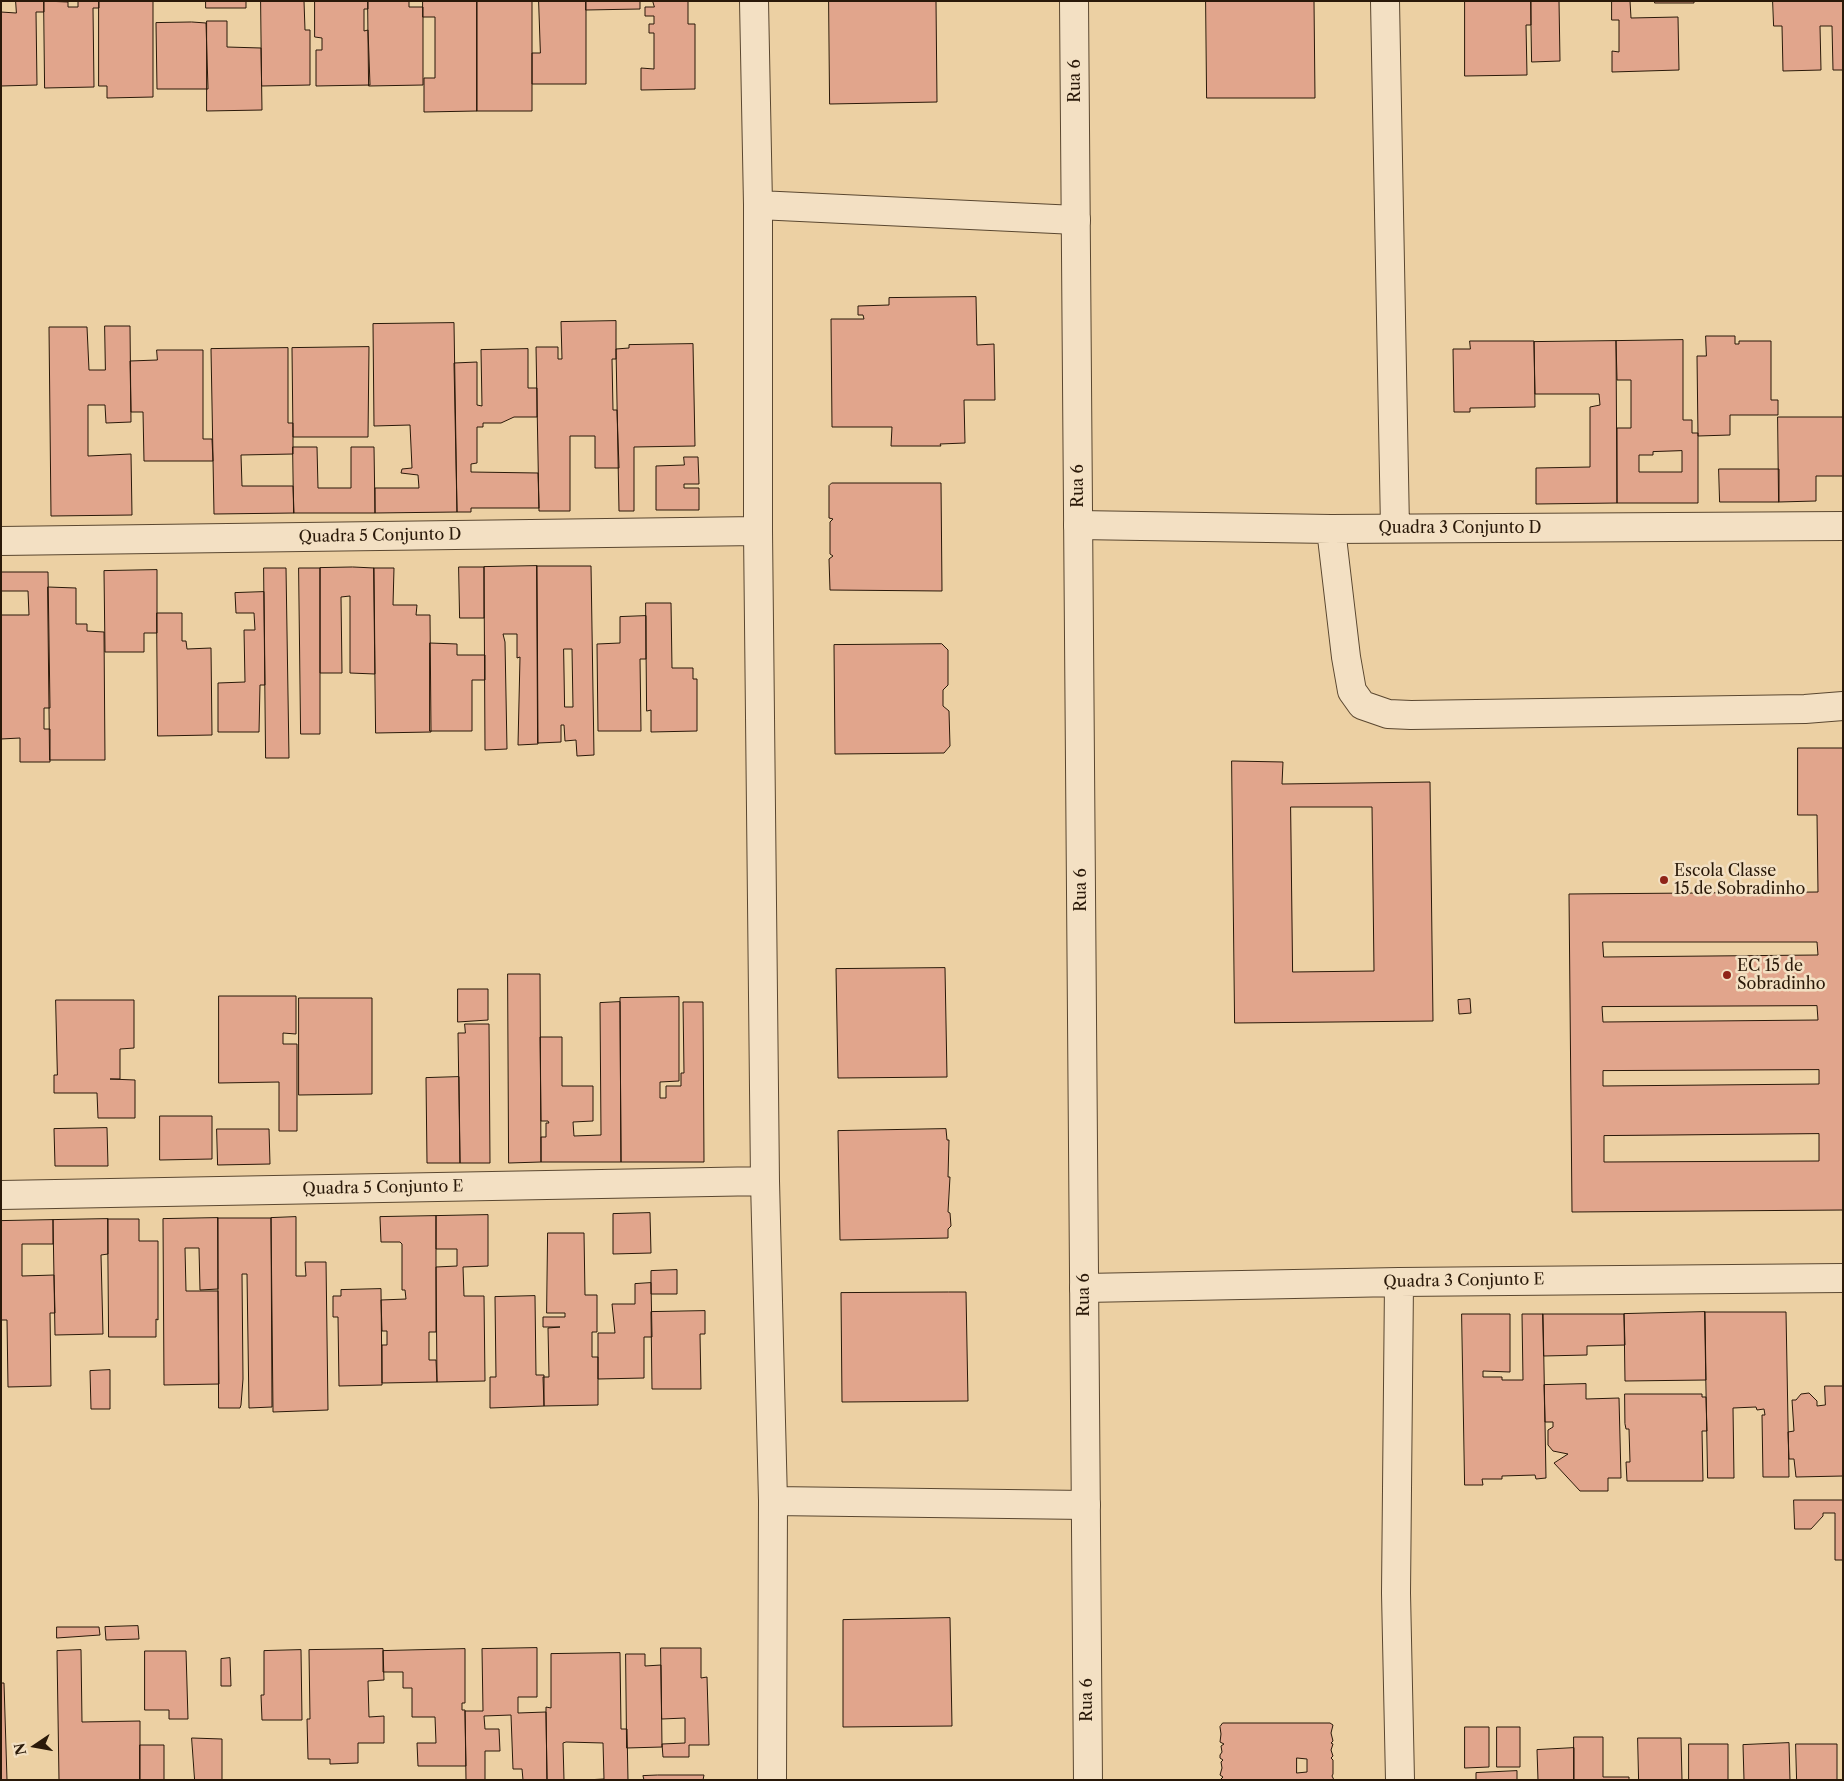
<!DOCTYPE html>
<style>
body{margin:0}
#map{position:relative;width:1844px;height:1781px;overflow:hidden;background:#ecd0a3;font-family:"Libre Caslon Text",serif}
canvas{display:block}
.frame{position:absolute;inset:0;border:2px solid #2a1909;pointer-events:none}
.north{position:absolute;left:10px;top:1721px;width:50px;height:50px;-webkit-text-stroke:4px #f3e0c3;paint-order:stroke;rotate:258deg;font-size:14px;font-weight:700;line-height:20px;text-align:center;color:#2a1909}
.north::after{content:'';display:block;margin:auto;width:18px;height:22px;background:#2a1909;clip-path:polygon(50% 0,100% 100%,50% 72%,0 100%)}
</style>
<div id="map">
<canvas width="1844" height="1781"></canvas>
<div class="frame"></div>
<div class="north">N</div>
</div>
<script>
const ctx = document.querySelector('canvas').getContext('2d');
ctx.lineJoin = 'round';
function paint(path, color) {
  ctx.fillStyle = color;
  ctx.fill(path, 'evenodd');
}
function stroke(path, color, width, dash) {
  ctx.strokeStyle = color;
  ctx.lineWidth = width;
  ctx.lineCap = dash ? 'butt' : 'round';
  ctx.setLineDash(dash || []);
  ctx.stroke(path);
}
function write(font, color, halo, rows, align = 'center') {
  ctx.font = font + ' "Libre Caslon Text",serif';
  ctx.lineWidth = 5;
  ctx.setLineDash([]);
  ctx.textBaseline = 'middle';
  ctx.strokeStyle = halo;
  ctx.fillStyle = color;
  for (const [text, x, y, turn = 0] of rows) {
    ctx.save();
    ctx.translate(x, y);
    ctx.rotate((+turn || 0) * Math.PI / 180);
    ctx.textAlign = isNaN(turn) ? turn : align;
    if (halo) ctx.strokeText(text, 0, 0);
    ctx.fillText(text, 0, 0);
    ctx.restore();
  }
}
const building = new Path2D(`
 M16 1H44V12H36L37 85 1 86V12L16 13Z
 M44 1 68 2V7H78V1H99V8H93L94 87 45 88Z
 M99 1H153V97L107 98V86H99Z
 M206 1H246V8H206Z
 M261 1H304L305 30H310V85L262 86Z
 M315 1H368V9H364V31L368 30 370 85 316 86V50H322V38L315 37Z
 M368 1H409V7H423V85L369 86Z
 M423 1H477V111L424 112V78H435V17H423Z
 M477 1H532V111H477Z
 M539 1H586V84H532V53H540Z
 M586 1H640V9L586 10Z
 M653 1H688V24H695V89L641 90V68L654 69V33H649V24H654V16H645V7H654Z
 M829 1H936L937 102 830 104Z
 M1206 1H1314L1315 98H1207Z
 M1465 1H1531V25H1526L1527 75 1465 76Z
 M1531 1H1559L1560 61 1532 62Z
 M1612 1H1630L1631 18 1678 17 1679 70 1612 72V51L1619 52V20H1612Z
 M1655 1H1694V3H1655Z
 M1773 1H1843V70H1833L1832 26H1820L1821 70 1783 71 1782 26H1774Z
 M207 21H227V47L261 48 262 110 207 111Z
 M192 22 206 23 208 89H157L156 23Z
 M976 297 977 345 994 344 995 400H964L965 443 940 444 941 446H891L892 427H832L831 319H864L863 315H858V306L889 305V298Z
 M616 321V359H612L613 410H617L619 468H595V436H570V511H539L536 347H558V359H562L561 322Z
 M454 323 457 512 375 513V488H419L418 475 401 473 402 469 412 468 410 425 374 426 373 324Z
 M105 326H130L131 422 106 423 105 405H88V456L131 454 132 515 51 516 49 327H87L89 370H105Z
 M1706 336H1735V344H1739V341H1771V400H1778V415H1730V435L1698 436 1697 356H1706Z
 M1683 340V420H1692V433H1698V503H1617V428H1631V380H1617L1616 341ZM1682 451V472H1639V455H1653V452Z
 M1470 341H1534L1535 407 1470 408V412H1454L1453 349H1470Z
 M1616 341 1617 503 1536 504V468L1590 467V407L1600 405 1599 394H1535L1534 342Z
 M693 344 695 446 634 447V511H619L616 349 629 348V345Z
 M369 347 368 437H293L292 348Z
 M288 348V423H293V454L241 455 242 486H293L294 513 214 514 211 349Z
 M528 349V388H537V417H514L501 423H483V427H477V463L471 464V472L538 473 539 508H471V512H457L454 363 477 362V405L482 406 481 350Z
 M157 350H203V439H212L213 461H144L143 412H131L130 361 157 360Z
 M1778 417H1843V476H1816V501L1779 502Z
 M293 447H317L318 488H351V447H374L375 513H294Z
 M684 457H698L699 484H684V488H699V510H656V466L684 465Z
 M1719 469H1779V502H1720Z
 M832 483H941L942 591 830 590 829 559 833 556 830 554V522L833 519 829 518V486Z
 M537 566H591L594 755 577 756 576 740 565 741 564 725H561V742L538 743ZM564 649H572L573 707H565Z
 M537 566 538 744 518 745 520 657 517 658V634H503L505 642 507 749 485 750 484 567Z
 M353 567 374 568 375 674 350 673V596L341 597 342 673H320V568Z
 M459 567H484V618H460Z
 M264 568H286L289 758H266Z
 M299 568H320V734H301Z
 M374 568H394L393 605H417L416 615H430L431 732 376 733Z
 M157 570V633H144V652H105L104 571Z
 M1 572H48L50 708H44V729H50V762H20V738L1 739V615H29L28 591H1Z
 M48 587 76 588V624H87V631L104 632 105 760H50Z
 M264 592 265 685H260L259 732H218V683L245 682 244 630H255L254 613H236L235 593Z
 M646 603H671L672 668H693V679H697V731L651 732V710L647 711Z
 M157 613H182V641H186L187 649 211 648 212 735 158 736Z
 M646 616V659H640L641 731H598L597 644 620 643V617Z
 M430 643 457 644V655H485V680H472V731H430Z
 M942 644 948 650V685L943 690V706L949 711 950 746 944 753 835 754 834 645Z
 M1798 748H1843V1210L1572 1212 1569 894 1818 892 1817 815H1798ZM1603 942H1817L1818 955 1604 957ZM1817 1006 1818 1020 1603 1022 1602 1007ZM1819 1070V1084L1603 1086V1071ZM1819 1134V1161L1604 1162V1136Z
 M1232 761 1283 762 1282 784 1430 782 1433 1021 1235 1023ZM1291 807H1372L1374 971 1293 972Z
 M945 968 947 1077 838 1078 836 969Z
 M508 974H540L541 1162 509 1163Z
 M458 989H488V1020L458 1022Z
 M219 996H296V1034L283 1033V1044H297V1131H279V1082L219 1083Z
 M679 997V1081L660 1082V1098H666V1086H681V1073H684L683 1002H703L704 1162H621L620 998Z
 M299 998H372V1094L299 1095Z
 M1470 999 1471 1013 1459 1014 1458 1000Z
 M56 1000H134V1048L120 1049V1079H110L135 1080V1118H98L97 1093H54V1075H57Z
 M620 1002 621 1162H541V1137H546V1123H549L548 1121H541L540 1037H562V1086H593V1121L573 1122 574 1136 601 1135 600 1003Z
 M465 1024H489L490 1163H460L458 1033H465Z
 M459 1077 460 1163H427L426 1078Z
 M160 1116H212V1159L160 1160Z
 M107 1128 108 1166H55L54 1129Z
 M217 1129H269L270 1164 218 1165Z
 M946 1129 947 1140H949L948 1177H950L948 1212 950 1213 951 1226 948 1229V1238L840 1240 838 1131Z
 M650 1213 651 1253 613 1254V1214Z
 M488 1215V1266L463 1267 464 1296H484L485 1381 437 1382 436 1267 457 1266V1249H436V1216Z
 M436 1216V1332H429V1360H436L437 1382 382 1383V1345H387V1331H382L381 1300 406 1299 405 1290H402V1244L400 1242H381L380 1217Z
 M296 1217V1276H306L305 1262H326L328 1410 273 1412 271 1218Z
 M218 1218H271L272 1407 249 1408 247 1274H242L243 1379 241 1405 240 1408H219Z
 M218 1218V1289L200 1290 199 1248H185L186 1291H218L219 1384 164 1385 163 1219Z
 M108 1219H139V1241H158V1320L156 1319V1337H109Z
 M108 1219V1254L101 1255 103 1334 55 1335 53 1220Z
 M53 1220V1244H22V1276L54 1275 55 1313H50L51 1386 8 1387 7 1320H1V1221Z
 M548 1233H584L585 1295H597V1332H592V1357H598V1405L544 1406 543 1377H549L548 1328 560 1327H543V1317H565V1313H547Z
 M677 1270V1294H651V1271Z
 M651 1283 652 1337H644V1378L598 1379V1333H615L612 1304H635V1284Z
 M381 1289 382 1385 339 1386 338 1317H333V1296H341V1290Z
 M949 1292H966L968 1401 842 1402 841 1293Z
 M535 1296 536 1375H544V1406L490 1408V1377H496L495 1297Z
 M705 1311V1334H700L701 1389H652L651 1312Z
 M1705 1312H1786L1789 1477H1763L1762 1415H1765L1764 1409 1757 1410 1756 1407 1733 1408 1734 1478H1708Z
 M1705 1312 1706 1380 1625 1381 1624 1314Z
 M1462 1314H1510V1372L1483 1371V1377H1502V1380H1523L1522 1314H1543L1546 1478 1536 1479 1535 1475 1502 1476V1479H1482L1483 1485H1465Z
 M1543 1314H1624L1625 1345 1587 1346V1355L1544 1356Z
 M110 1370V1409H91L90 1371Z
 M1586 1384V1399L1619 1398 1621 1478H1608V1491H1580L1554 1463 1568 1454 1553 1451 1548 1445V1430L1553 1427V1422H1545L1544 1385Z
 M1825 1386H1843V1476L1796 1477 1794 1459H1789L1788 1432 1794 1431 1792 1400H1796L1801 1394 1809 1393 1817 1401V1406L1825 1405Z
 M1625 1394H1702V1397H1706L1707 1431H1702L1703 1481H1627L1626 1462H1630L1629 1429H1626L1625 1424Z
 M1794 1500H1843V1560H1835V1513H1823V1516L1811 1529H1795Z
 M950 1618 952 1726 843 1727V1620Z
 M138 1626 139 1639 106 1640 105 1627Z
 M57 1627H99L100 1635 57 1638Z
 M537 1648V1697H518V1713L546 1712 547 1780H523L522 1769H513L511 1715 484 1716 485 1729H499L500 1751H485V1780H466L465 1711H483L482 1649Z
 M661 1648H701V1678L707 1677 709 1745H689V1757H663L662 1744 685 1743V1718L662 1719Z
 M383 1649 384 1680 368 1681 369 1717 384 1716V1743H358V1763L330 1764V1759H308L307 1719H310L309 1650Z
 M465 1649V1703H462V1710H465L466 1766H418L417 1743H436L435 1717H412V1688H403V1672H383V1651Z
 M81 1650 82 1722 140 1721V1780H59L57 1651Z
 M301 1650 302 1720H262L261 1695H264V1651Z
 M145 1651H186L188 1719H169V1710H145Z
 M620 1653 621 1729H627L628 1780H585L604 1779 603 1743 566 1742 563 1743 564 1780H547L546 1712V1707L551 1708V1654Z
 M626 1654H645V1666L661 1665 662 1747 627 1748Z
 M230 1658 231 1686H221V1659Z
 M1 1683H4L7 1780H1Z
 M1223 1723H1330L1333 1725 1331 1733 1333 1741 1331 1743 1333 1744 1331 1750 1333 1756 1331 1758 1333 1760V1774L1332 1776 1334 1780H1220L1223 1777 1220 1775 1222 1768 1221 1762 1223 1760 1220 1758V1755L1222 1752 1221 1746 1224 1744 1220 1742 1221 1734 1220 1727ZM1297 1758 1307 1759V1772L1297 1773Z
 M1465 1727H1489V1767L1465 1768Z
 M1497 1727H1520V1767H1497Z
 M1574 1737H1603V1777H1629V1780H1574Z
 M192 1738 222 1739V1780H195Z
 M1638 1738H1681L1682 1780H1639Z
 M1789 1743 1790 1780H1744L1743 1745Z
 M1689 1744H1728V1780H1689Z
 M1796 1744H1837V1780H1797Z
 M140 1745H164V1780H140Z
 M1574 1748V1780H1538L1537 1750Z
 M1517 1771V1780H1476V1773Z
 M658 1775H704L703 1780H644L643 1776Z`);
const minor = new Path2D(`
 M754 1 758 205V531L765 1181 773 1501 772 1780
 M1385 1 1395 528
 M758 205 1076 220
 M1078 525 1331 529 1843 526
 M1331 529 1346 657 1352 691 1362 705 1388 714 1411 715 1805 709 1843 706
 M1 541 758 531
 M1 1195 765 1181
 M1399 1282 1396 1593 1400 1780
 M1084 1288 1399 1282 1843 1278
 M773 1501 1086 1505`);
const tertiary = new Path2D(`
 M1074 1 1088 1780`);
const markers = [
 [1664,880,5,"#8f2418"],
 [1727,975,5,"#8f2418"]
];
const streetNames = [
 ["Rua 6",1075,81,-90],
 ["Rua 6",1078,486,-90],
 ["Quadra 3 Conjunto D",1460,528],
 ["Quadra 5 Conjunto D",380,536,-1],
 ["Rua 6",1081,890,-90],
 ["Quadra 5 Conjunto E",383,1188,-1],
 ["Quadra 3 Conjunto E",1464,1281,-1],
 ["Rua 6",1084,1295,-90],
 ["Rua 6",1087,1700,-90]
];
const poiNames = [
 ["Escola Classe",1674,871],
 ["15 de Sobradinho",1674,889],
 ["EC 15 de",1737,966],
 ["Sobradinho",1737,984]
];
paint(building, '#e1a58c');
stroke(building, '#2a1909', 1);
stroke(minor, '#5a4730', 30);
stroke(tertiary, '#5a4730', 30);
stroke(minor, '#f3e0c3', 28);
stroke(tertiary, '#f3e0c3', 28);
for (const [x, y, r, color] of markers) {
  const dot = new Path2D();
  dot.arc(x, y, r, 0, 2 * Math.PI);
  ctx.fillStyle = color;
  ctx.fill(dot);
  stroke(dot, '#f3e0c3', 2);
}
write('16px', '#2a1909', '#f3e0c3', streetNames);
write('16px', '#2a1909', '#f3e0c3', poiNames, 'left');
</script>
